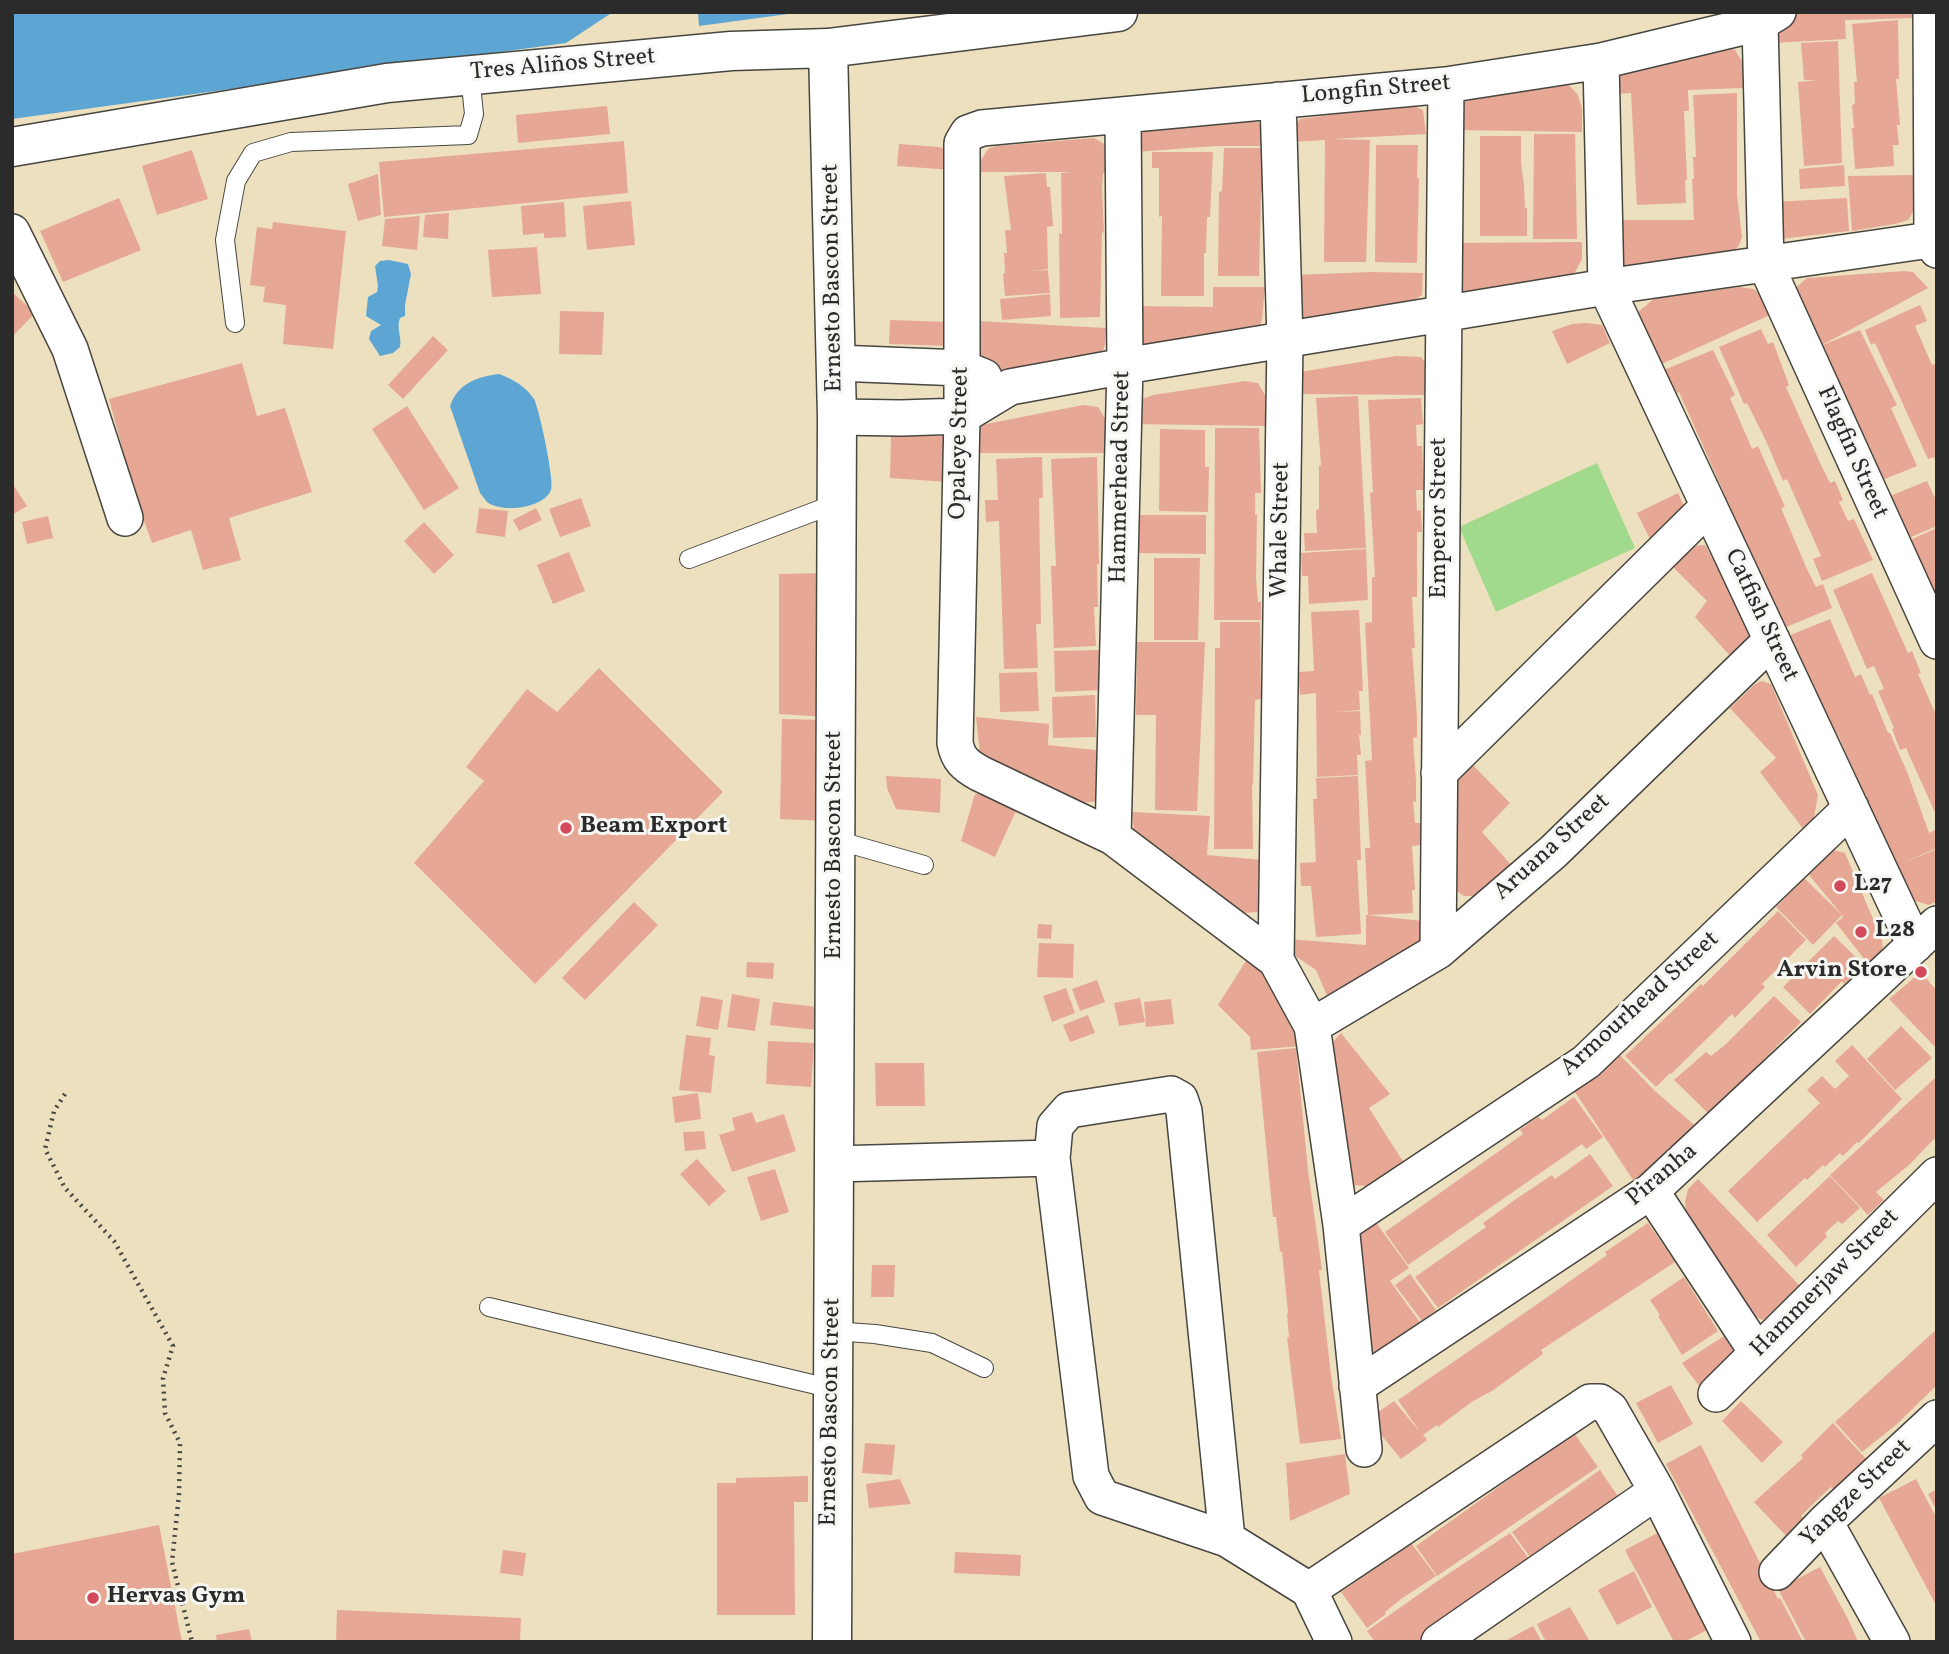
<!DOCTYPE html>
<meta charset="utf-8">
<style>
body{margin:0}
#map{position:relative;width:1949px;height:1654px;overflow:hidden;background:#ede0bf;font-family:Vollkorn,serif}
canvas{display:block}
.frame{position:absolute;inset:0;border:14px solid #2b2b2b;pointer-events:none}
</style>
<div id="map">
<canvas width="1949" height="1654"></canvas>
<div class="frame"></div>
</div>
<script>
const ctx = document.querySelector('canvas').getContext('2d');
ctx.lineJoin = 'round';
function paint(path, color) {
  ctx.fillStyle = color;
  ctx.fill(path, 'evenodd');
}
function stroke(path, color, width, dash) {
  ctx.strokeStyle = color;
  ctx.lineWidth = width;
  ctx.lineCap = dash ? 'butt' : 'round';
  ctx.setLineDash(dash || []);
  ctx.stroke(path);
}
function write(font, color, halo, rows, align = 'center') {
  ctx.font = font + ' Vollkorn,serif';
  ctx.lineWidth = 6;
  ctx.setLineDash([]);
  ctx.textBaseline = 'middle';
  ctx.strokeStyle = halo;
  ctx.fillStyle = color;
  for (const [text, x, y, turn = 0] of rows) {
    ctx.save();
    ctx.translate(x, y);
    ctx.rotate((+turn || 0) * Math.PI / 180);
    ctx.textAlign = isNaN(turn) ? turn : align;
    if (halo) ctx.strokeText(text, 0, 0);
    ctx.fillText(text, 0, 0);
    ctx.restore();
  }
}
const green = new Path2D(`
 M1597 463 1635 548 1496 612 1459 527Z`);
const water = new Path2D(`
 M12 12H613L566 43 12 119Z
 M698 12H803L699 26Z
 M389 260 408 264 411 274 405 305V316L400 318C396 328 402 337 400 347L393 353 380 356 369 339 371 331 381 325 366 316 368 297 377 292 378 286 375 266 380 261Z
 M499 374C513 379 525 386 534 399 539 408 555 482 551 490 543 509 502 513 487 502 486 501 481 494 480 493L450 406C458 383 477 377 499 374Z`);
const building = new Path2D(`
 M1800 12H1915V18L1845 20 1846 39 1772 43 1783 20Z
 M1898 20 1899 79H1896L1900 125H1897L1899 145H1893L1894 166 1855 169 1852 128H1854L1852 105 1855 104 1854 82H1857L1852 24Z
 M1838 41 1842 163 1804 166 1798 82 1818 80H1804L1801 43Z
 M1726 46 1735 50 1743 63V88L1688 90 1689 111H1684L1687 180H1685L1686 203 1637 205 1631 93 1613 94 1615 75Z
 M1562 81 1570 86 1578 95 1582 109V132L1456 130 1457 105 1466 97Z
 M1737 93V195L1742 237 1739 245 1735 250 1722 254 1625 267 1617 261 1614 220H1694L1692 179H1694L1693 157H1696L1693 95Z
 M1411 104 1423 110 1426 134 1332 139 1370 140 1366 262H1324L1325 140 1292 142V130L1300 119Z
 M607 106 610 134 518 143 516 115Z
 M1252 121 1265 124 1271 146H1216L1135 152 1140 134 1158 122Z
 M1534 134H1575L1577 239H1533Z
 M1480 136H1521V163L1524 185 1525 208H1527V236H1480Z
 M1094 138 1103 143 1108 153V173H1103L1102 190 1104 233 1102 232 1100 317 1060 318 1059 233 1062 234 1061 173 1073 172H977V166L988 149 996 146Z
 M624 141 628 193 384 217 379 162Z
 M899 144 939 147 950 151 953 170 897 166Z
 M1376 145H1418L1417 178H1419L1417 263 1375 262Z
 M1224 148H1264L1267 192H1261L1259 276H1218L1219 192 1222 191Z
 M192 150 208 199 157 215 142 166Z
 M1152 152H1213L1210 217H1207L1206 253H1204V296H1161L1162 216 1159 217V168H1152Z
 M1844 165 1845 186 1800 189 1799 169Z
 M1046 173 1047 187H1050L1053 226 1047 227 1048 269 1030 271 1048 270 1050 293 1005 296 1003 274 1005 273 1004 253H1007L1005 230H1011L1004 176Z
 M378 174 381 215 358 221 348 184Z
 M1913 175V212L1908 220 1895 224 1852 231 1848 176Z
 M119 198 141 250 63 282 40 231Z
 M1847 198 1849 231 1781 239 1773 202Z
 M631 201 635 245 587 250 583 206Z
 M564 202 566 237 544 238V233L523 235 521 206Z
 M449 213 448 239 423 237 425 215Z
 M420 216 417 250 382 246 385 219Z
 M273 222 346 231 333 349 283 344 286 305 263 302 265 287 250 285 257 227 272 229Z
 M1582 242V259L1573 276 1458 295 1455 243Z
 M537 247 541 294 492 297 488 250Z
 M1904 271 1913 272 1928 288 1820 346 1860 330 1897 405 1891 408 1917 466 1875 483 1793 290 1807 278Z
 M1371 272 1423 273 1422 295 1411 302 1302 320 1295 314V275Z
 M1213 287H1265L1262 319 1260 327 1145 345 1137 335 1136 306 1213 307Z
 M1739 287 1754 289 1765 299 1772 314 1655 367 1633 316 1655 298Z
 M12 292 35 313 12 337Z
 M1050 294 1051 316 1002 320 1000 299Z
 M1920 305 1927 321 1915 326 1932 365 1937 363V463L1934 457 1928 459 1875 343 1871 345 1865 330Z
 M560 311 604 312 602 355 559 354Z
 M890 320 951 322 949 346 889 344Z
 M977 321 1106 328 1105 344 1102 355 993 373 979 365Z
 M1587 323 1602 325 1610 343 1567 364 1552 331 1572 324Z
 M1761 329 1768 344 1773 342 1789 385 1786 387 1821 465 1830 483 1835 481 1843 500 1839 502 1848 521 1854 519 1873 560 1822 581 1813 559 1821 556 1787 479 1783 481 1766 441 1747 403 1744 404 1719 347Z
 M433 336 448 350 403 399 388 385Z
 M1713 350 1735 395 1730 398 1743 428 1752 449 1758 446 1785 507 1781 508 1806 567 1816 587 1823 584 1832 608 1784 628 1679 392 1672 395 1661 371Z
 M1396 356 1421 357 1426 364V395L1294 394 1300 372Z
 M242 363 257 416 285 408 312 492 229 518 241 560 203 570 191 530 152 543 136 499 109 399Z
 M1245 381 1258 383 1265 395V426L1131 424 1135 402 1153 395Z
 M1358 396 1366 548 1305 551 1304 533H1317L1316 510 1319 509V466L1321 465 1316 398Z
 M1421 398 1423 424 1416 425 1417 446H1422L1424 490H1416L1417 511 1421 510 1422 532H1417V597H1412L1415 648H1412L1417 717V737L1413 738 1416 781V802L1413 801 1415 823H1421L1422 845 1412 846 1415 890H1412L1413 913 1368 915 1365 848H1370L1365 761 1372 760 1365 623 1372 622V577H1375L1370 492 1373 493 1368 400Z
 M1083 405 1098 407 1106 420V453H978L981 425Z
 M407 406 459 488 424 510 372 429Z
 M1215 428H1259L1261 493H1255V515L1257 514 1256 578 1258 602H1261V620H1214Z
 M1160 429 1205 430V467H1209L1208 512 1159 511Z
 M891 435 949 436 948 482 890 478Z
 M1042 457 1043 498H1039L1041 624H1036L1038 668 1004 669 999 521 986 522 985 500H998L996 459Z
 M1097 457 1099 565 1097 564 1098 607H1094L1096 646 1054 648 1051 566H1056L1051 459Z
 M1927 481 1937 502V526L1904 540 1885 498Z
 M12 483 27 506 12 515Z
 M1678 493 1684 506 1683 519 1654 547 1637 513Z
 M581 498 591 526 560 537 549 509Z
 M479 508 508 511 505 537 476 533Z
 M536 508 542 520 519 531 513 520Z
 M1137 515H1206V554L1137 553Z
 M48 516 53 538 27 544 22 522Z
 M424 522 454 555 434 574 404 541Z
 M1937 528V604L1905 542Z
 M1705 545 1751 629 1752 640 1733 659 1695 617 1707 601 1666 560 1689 546Z
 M1366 549 1368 600 1309 604 1308 576H1302L1301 553Z
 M569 552 585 591 553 604 537 565Z
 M1154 558H1200L1198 640H1154Z
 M826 573 827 717 779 714V574Z
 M1872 573 1908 653 1912 651 1921 673 1918 674 1937 717V817L1906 748 1900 750 1892 729 1894 728 1878 691 1884 689 1874 666 1867 669 1833 590Z
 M1359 610 1363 691H1359L1360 710 1336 712 1360 711 1361 735H1359L1361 755H1357L1358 775 1317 777 1316 693 1300 695 1298 672 1314 671 1311 612Z
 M1830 619 1855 677 1861 674 1870 695 1872 694 1888 733H1890L1908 774 1929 833 1935 830 1937 834V848L1900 864 1937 849V901L1929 905 1912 900 1837 733 1834 734 1826 713 1823 715 1788 636Z
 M1220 622H1260L1261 699 1255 700 1253 785H1252L1253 849H1214L1215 648H1220Z
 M1137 642H1205L1197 811 1155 810 1156 715H1136Z
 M1101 650 1103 690 1055 692 1054 651Z
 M599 668 723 792 535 984 414 863 484 781 466 767 527 689 557 712Z
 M1037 672 1039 711 1000 712 999 673Z
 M1762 681 1771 684 1818 795 1812 829 1807 834 1760 772 1776 758 1730 708 1755 684Z
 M1095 695 1096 737 1053 738 1052 697Z
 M976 717 1049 724 1048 745 1105 751 1099 801 1082 803 980 754Z
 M782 719 829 720 825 821 780 819Z
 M1469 761 1510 803 1482 832 1512 866 1478 896H1464L1455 890 1448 787Z
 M886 776 941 779 940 813 896 809 887 788Z
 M1358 776 1361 860H1357L1361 934 1316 937 1311 886H1301L1300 863 1316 862 1313 799H1317L1316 778Z
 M975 794H1009L1020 802 995 857 961 841Z
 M1132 812 1210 816 1207 855 1264 860V904L1257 912 1243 913 1142 844 1135 837Z
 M1833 850 1845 853 1882 940 1883 952 1869 965 1836 923 1843 917 1842 915 1813 945 1776 907 1804 878 1842 915 1805 870Z
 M634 902 658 925 585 1000 562 978Z
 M1778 911 1806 940 1762 984 1765 987 1735 1018 1732 1014 1671 1074 1670 1073 1656 1087 1625 1056 1701 984 1703 986Z
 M1366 915 1423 921V948L1328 998 1316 970 1288 951V939L1366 945Z
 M1038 924 1052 925 1051 939 1037 938Z
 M1834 936 1864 965 1844 984 1842 981 1810 1014 1783 987Z
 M1039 943 1074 944 1073 978 1037 977Z
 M1249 956 1290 1000 1301 1046 1251 1050 1250 1037 1218 1005Z
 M747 962 774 963 773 979 746 977Z
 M1921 972 1937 991V1049L1889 999Z
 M1097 980 1105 1002 1080 1011 1072 989Z
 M1066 988 1075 1013 1052 1022 1043 996Z
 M732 994 760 999 755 1031 727 1027Z
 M701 996 723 1000 718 1030 696 1026Z
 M1774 996 1801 1022 1709 1114 1674 1080 1706 1052 1711 1056 1726 1044Z
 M1140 998 1145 1022 1119 1026 1114 1003Z
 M1171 999 1174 1024 1146 1027 1144 1002Z
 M773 1002 818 1007 816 1030 770 1025Z
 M1088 1015 1095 1033 1070 1042 1063 1025Z
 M1901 1026 1932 1058 1895 1090 1867 1059Z
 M1341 1033 1390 1094 1369 1108 1404 1163 1376 1183 1366 1186 1353 1185 1347 1173 1331 1044Z
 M686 1035 711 1038 709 1055 715 1056 711 1093 679 1090Z
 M768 1041 814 1043 811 1087 766 1084Z
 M1852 1045 1902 1099 1859 1143 1857 1142 1843 1156 1840 1153 1825 1167 1823 1165 1807 1180 1805 1178 1757 1222 1728 1191 1820 1103 1807 1090 1822 1076 1835 1089 1849 1076 1835 1061Z
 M1296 1048 1308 1170 1322 1270H1319L1331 1375 1341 1439 1300 1444 1287 1337H1289L1287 1314 1288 1313 1282 1251 1280 1252 1276 1217H1273L1257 1052Z
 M1616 1051 1655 1091 1699 1129 1635 1183 1571 1086Z
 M875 1063H924L925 1106H876Z
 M1937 1076V1136L1909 1165 1876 1192 1884 1200 1868 1215 1830 1175Z
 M698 1093 701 1119 675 1123 672 1097Z
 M1574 1097 1603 1137 1586 1149 1582 1144 1408 1265 1385 1232 1523 1134 1520 1130 1538 1117 1542 1120Z
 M752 1112 756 1123 784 1114 796 1151 732 1172 719 1135 735 1130 732 1118Z
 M704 1131 706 1149 685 1151 683 1132Z
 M1590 1154 1613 1186 1438 1308 1415 1277 1486 1227 1483 1223 1516 1199 1552 1175 1555 1179Z
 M697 1159 726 1191 709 1206 680 1174Z
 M775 1169 789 1212 761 1221 747 1177Z
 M1830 1176 1860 1208 1842 1224 1838 1221 1825 1233 1827 1237 1796 1267 1767 1235Z
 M1698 1179 1801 1287 1770 1317 1762 1320 1753 1315 1686 1215 1685 1202 1688 1189Z
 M1372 1217 1409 1268 1390 1281 1421 1324 1372 1357 1350 1242Z
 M1648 1223 1675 1262 1541 1350 1543 1354 1492 1391 1473 1401 1438 1427 1437 1425 1423 1435 1427 1440 1401 1459 1368 1419 1394 1401 1420 1432 1398 1400 1536 1305 1607 1255 1605 1252Z
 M872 1265H895L894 1297H871Z
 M1410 1274 1436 1310 1422 1321 1395 1285Z
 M1684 1277 1718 1331 1682 1355 1658 1316 1660 1315 1650 1300Z
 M1937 1329V1385L1896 1425 1862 1452 1835 1422Z
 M1724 1336 1737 1357 1699 1386 1682 1363Z
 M1671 1385 1693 1424 1658 1443 1636 1403Z
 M1741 1401 1783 1442 1762 1463 1722 1421Z
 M1833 1423 1868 1461 1840 1497 1831 1487 1816 1501 1801 1516 1807 1522 1789 1539 1754 1502 1803 1458 1801 1455Z
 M1574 1433 1598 1467 1437 1576 1416 1546Z
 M865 1443 895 1445 892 1475 862 1473Z
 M1701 1445 1778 1599 1780 1598 1803 1642H1761L1666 1464Z
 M1345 1454 1350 1494 1290 1521 1286 1463Z
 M1600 1470 1622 1502 1535 1564 1512 1532Z
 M808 1476V1502H794L795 1615H717V1483H736V1478Z
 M900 1479 911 1504 869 1508 866 1484Z
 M1916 1479 1936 1517 1934 1518 1937 1523V1607L1879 1498Z
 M1937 1489V1511L1928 1494Z
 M159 1525 182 1642H12V1554Z
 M1661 1531 1711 1628 1684 1642H1674L1625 1550Z
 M1510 1533 1532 1563 1420 1642H1375L1367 1631 1439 1580Z
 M1411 1543 1436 1576 1401 1599 1385 1612 1386 1614 1367 1628 1341 1592Z
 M503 1550 526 1553 523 1576 500 1573Z
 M955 1552 1021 1555 1020 1576 954 1573Z
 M1820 1567 1848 1619 1858 1642H1806L1778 1589Z
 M1634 1571 1652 1607 1617 1625 1598 1590Z
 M1570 1607 1590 1642H1546L1537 1624Z
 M337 1610 521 1618 520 1642H336Z
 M1533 1626 1542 1642H1503Z
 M249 1629 252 1642H217L216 1635Z`);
const path = new Path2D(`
 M65 1094 54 1111 45 1149 65 1188 114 1241 173 1346 163 1378 165 1413 180 1443 179 1494 172 1562 192 1642`);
const lane = new Path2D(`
 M235 323 225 240 236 181 253 153 291 142 468 135 474 114 470 75
 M689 559 837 503
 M836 840 924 865
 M489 1307 833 1389
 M833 1331 875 1334 932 1343 984 1368`);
const street = new Path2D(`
 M1931 12 1932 239 1937 250
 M1760 23 1766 265 1937 641
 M1601 61 1606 287 1915 945
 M12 232 70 349 125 518
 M836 363 962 368 984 377
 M837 417 901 418 962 416 1010 387 1125 366 1606 287 1937 239
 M1439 773 1709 506
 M1113 837 1125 366 1123 116
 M1438 951 1446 85
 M1276 960 1285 340 1278 100
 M1312 1026 1438 951 1553 852 1772 640
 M835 1164 1052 1158
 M1651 1191 1757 1352
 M1341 1225 1586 1062 1851 808
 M1357 1386 1651 1191 1937 924
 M1716 1394 1937 1175
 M1364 1449 1341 1225 1312 1026 1276 960 1113 837 979 773C965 765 958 759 955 743L962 416V143L968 133 982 128 1446 85 1601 61 1760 23 1778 12
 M1825 1522 1892 1642
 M1227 1539 1184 1111 1180 1099 1171 1094 1069 1110 1055 1126 1052 1158 1091 1476 1102 1497 1227 1539 1309 1590 1334 1642
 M1777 1572 1825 1522 1937 1418
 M1309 1590 1590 1402H1600L1610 1409 1657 1491 1733 1642
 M1439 1642 1657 1491`);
const secondary = new Path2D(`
 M828 48 837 417 832 1642
 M12 147 387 83 731 51 828 48 1118 12`);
const markers = [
 [566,828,7,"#d1495b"],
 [1840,886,7,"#d1495b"],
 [1861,932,7,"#d1495b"],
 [1921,972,7,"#d1495b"],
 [93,1598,7,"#d1495b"]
];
const streetNames = [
 ["Tres Aliños Street",563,66,-5],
 ["Longfin Street",1376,91,-5],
 ["Ernesto Bascon Street",834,278,-91],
 ["Opaleye Street",961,443,-89],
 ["Flagfin Street",1851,453,66],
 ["Hammerhead Street",1122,477,-89],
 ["Emperor Street",1441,518,-90],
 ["Whale Street",1282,530,-89],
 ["Catfish Street",1760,616,65],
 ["Ernesto Bascon Street",836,845,-90],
 ["Aruana Street",1553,848,-42],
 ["Armourhead Street",1641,1005,-42],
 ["Piranha",1663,1176,-40],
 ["Hammerjaw Street",1826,1284,-45],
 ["Ernesto Bascon Street",832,1412,-89],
 ["Yangze Street",1857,1494,-44]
];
const poiNames = [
 ["Beam Export",580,828],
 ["L27",1854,886],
 ["L28",1875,932],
 ["Arvin Store",1907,972,"right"],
 ["Hervas Gym",107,1598]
];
paint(green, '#a1da8c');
paint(water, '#5da6d4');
paint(building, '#e6a894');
stroke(lane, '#484641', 20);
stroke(street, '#484641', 38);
stroke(secondary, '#484641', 41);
stroke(path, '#484641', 4.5, [2, 5]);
stroke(lane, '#fff', 18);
stroke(street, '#fff', 35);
stroke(secondary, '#fff', 38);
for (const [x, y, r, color] of markers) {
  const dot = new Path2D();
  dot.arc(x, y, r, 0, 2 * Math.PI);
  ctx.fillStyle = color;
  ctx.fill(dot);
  stroke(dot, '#f6f6f2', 2.5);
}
write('24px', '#2b2b2b', '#f6f6f2', streetNames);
write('bold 24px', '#2b2b2b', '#f6f6f2', poiNames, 'left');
</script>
